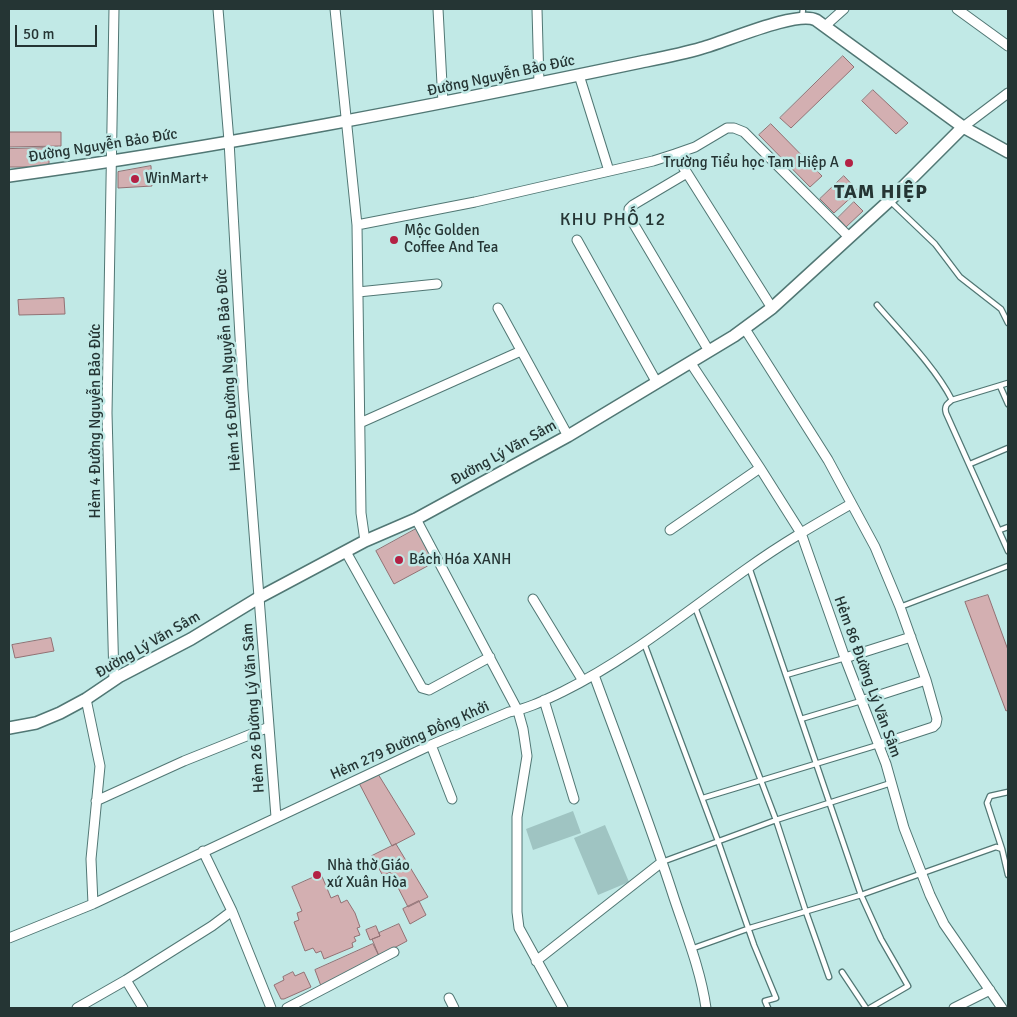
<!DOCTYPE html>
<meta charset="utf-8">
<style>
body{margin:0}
#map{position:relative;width:1017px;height:1017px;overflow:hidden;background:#c1e9e6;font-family:Signika,sans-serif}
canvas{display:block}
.frame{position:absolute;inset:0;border:10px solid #253534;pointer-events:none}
.scale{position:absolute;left:15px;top:25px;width:82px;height:22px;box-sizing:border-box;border:2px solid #253534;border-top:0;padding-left:6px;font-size:15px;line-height:18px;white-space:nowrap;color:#253534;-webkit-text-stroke:4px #c1e9e6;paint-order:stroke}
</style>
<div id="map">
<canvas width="1017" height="1017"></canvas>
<div class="frame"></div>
<div class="scale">50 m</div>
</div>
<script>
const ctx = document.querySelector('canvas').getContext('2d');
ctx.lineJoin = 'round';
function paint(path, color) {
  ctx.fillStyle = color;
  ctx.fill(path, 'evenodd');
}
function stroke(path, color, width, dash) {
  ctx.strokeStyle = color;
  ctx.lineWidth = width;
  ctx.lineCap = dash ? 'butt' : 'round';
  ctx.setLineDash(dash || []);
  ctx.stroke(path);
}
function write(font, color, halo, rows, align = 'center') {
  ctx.font = font + ' Signika,sans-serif';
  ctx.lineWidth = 5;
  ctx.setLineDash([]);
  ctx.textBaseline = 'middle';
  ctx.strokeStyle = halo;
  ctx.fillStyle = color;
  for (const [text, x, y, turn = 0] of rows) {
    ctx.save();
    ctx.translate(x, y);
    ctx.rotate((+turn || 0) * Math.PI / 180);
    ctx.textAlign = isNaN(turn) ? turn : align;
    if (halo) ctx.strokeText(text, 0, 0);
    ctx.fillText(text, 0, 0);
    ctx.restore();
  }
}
const green = new Path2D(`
 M573 811 581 833 533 850 526 829Z
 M605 825 629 882 598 895 574 838Z`);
const building = new Path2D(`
 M843 56 854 67 791 128 780 118Z
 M873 90 908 123 896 134 862 101Z
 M771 124 822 176 810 187 759 135Z
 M9 132H61V146L9 147Z
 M49 148V167H9V149Z
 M151 166 152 186 118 188V172Z
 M844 176 858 191 834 213 820 199Z
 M854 202 863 211 846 227 838 218Z
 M64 298 65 314 19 315 18 300Z
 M416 529 435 562 394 584 376 551Z
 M988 595 1008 650V710L1006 711 965 602Z
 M51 638 54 651 15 658 12 645Z
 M378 774 415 834 392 846 359 783Z
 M396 844 428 897 408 907 390 872 383 876 372 856Z
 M321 874 331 898 338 895 341 903 347 900 355 913 360 927 357 928 360 935 354 937 356 941 352 943 353 947 324 959 321 951 316 953 313 948 305 951 294 922 299 920 297 913 302 911 292 887Z
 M419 901 426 915 410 924 403 909Z
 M399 924 407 941 379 956 372 939 380 936 379 933Z
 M376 926 380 936 370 940 366 930Z
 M373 944 379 956 321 986 315 970Z
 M293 972 295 976 304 972 311 987 284 999H281L274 985 284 980 283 977Z`);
const service = new Path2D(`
 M802 17 803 9
 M890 201 935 244 960 277 1001 309 1008 323
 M877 305C902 334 935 367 952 400 947 404 944 406 946 413L1008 551
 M1000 386 1008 404
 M952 400 1008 383
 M970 464 1008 448
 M1000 530 1008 527
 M749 567 861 895 881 939 908 986 870 1008
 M695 607 776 820 806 912 829 977
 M900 607 1008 566
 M644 643 718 841 754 945 776 998 765 1001 768 1008
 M786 675 845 658
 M801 719 861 701
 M703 798 878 745
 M1002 849 987 803 990 796 1008 792
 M662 862 776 820 891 783
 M691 949 750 928 861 895 996 847 1002 849 1008 875
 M842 972 866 1008`);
const minor = new Path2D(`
 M114 9 107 413 114 680
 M218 9 229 141 243 390 276 817
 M335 9 357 225 361 513 365 541
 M438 9 443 103
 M537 9 539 84
 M957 9 1008 46
 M825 26 844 9
 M579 75 609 171
 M963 127 1008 93
 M675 154 695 147 727 128H734L744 132 849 237
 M687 173 633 205 629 209V216L709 351
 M357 225 475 202 653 161 675 154 772 308
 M577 240 657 383
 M358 292 437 284
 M498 308 568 436
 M745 329 828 460 875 547 900 607 926 680 937 719 936 724 933 727 878 745
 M690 362 760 468 801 533 845 658 886 764 904 828 930 895 944 924 1002 1008
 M360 423 521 351
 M416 519 518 711 523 729 527 756 517 817V912L519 928 563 1008
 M670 530 760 468
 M346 552 422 688 429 690 490 657
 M533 599 583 681
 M845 658 911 637
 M594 675C621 749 650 823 674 898 686 934 701 971 706 1008
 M86 699 100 766 91 859 93 904
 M544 700 574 799
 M861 701 926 680
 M431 745 452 799
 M96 801 184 761 269 727
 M203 851 232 911 271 1008
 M9 938 93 904 431 745 509 712C527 709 545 700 562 692 629 659 687 611 748 568 781 544 816 524 851 504
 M536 961 662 862
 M126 980 212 926 232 911
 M449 998 454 1008
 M77 1008 126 980 143 1008
 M287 1008 394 952
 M954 1008 990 990`);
const tertiary = new Path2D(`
 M9 176C221 147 432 106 641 62 661 58 682 54 702 48 725 42 797 10 816 20L963 127 1008 152
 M9 728 36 723 60 713 86 699 120 676 191 639 260 597 365 541 416 519 568 436 734 336 772 308 889 201 963 127`);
const markers = [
 [849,163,5,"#b32144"],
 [135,179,5,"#b32144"],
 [394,240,5,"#b32144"],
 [399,560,5,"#b32144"],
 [317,875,5,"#b32144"]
];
const streetNames = [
 ["Đường Nguyễn Bảo Đức",501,76,-12],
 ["Đường Nguyễn Bảo Đức",103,146,-9],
 ["Hẻm 16 Đường Nguyễn Bảo Đức",229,370,-94],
 ["Hẻm 4 Đường Nguyễn Bảo Đức",96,421,-90],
 ["Đường Lý Văn Sâm",504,453,-29],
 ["Đường Lý Văn Sâm",148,645,-30],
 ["Hẻm 86 Đường Lý Văn Sâm",867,677,70],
 ["Hẻm 26 Đường Lý Văn Sâm",254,708,-94],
 ["Hẻm 279 Đường Đồng Khởi",410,741,-24]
];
const poiNames = [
 ["Trường Tiểu học Tam Hiệp A",839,163,"right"],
 ["WinMart+",145,179],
 ["Mộc Golden",404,231],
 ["Coffee And Tea",404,248],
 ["Bách Hóa XANH",409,560],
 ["Nhà thờ Giáo",327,866],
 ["xứ Xuân Hòa",327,883]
];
const quarterNames = [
 ["KHU PHỐ 12",613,220]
];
const districtNames = [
 ["TAM HIỆP",881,193]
];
paint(green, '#9fc4c2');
paint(building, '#d3afb1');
stroke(building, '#927073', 1);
stroke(service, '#517774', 7);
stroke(minor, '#517774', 11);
stroke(tertiary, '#517774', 14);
stroke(service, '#fff', 4.5);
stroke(minor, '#fff', 9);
stroke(tertiary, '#fff', 11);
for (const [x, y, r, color] of markers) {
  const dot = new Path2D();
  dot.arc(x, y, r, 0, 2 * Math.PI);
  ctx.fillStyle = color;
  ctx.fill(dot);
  stroke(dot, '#c1e9e6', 2);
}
write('15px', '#253534', '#c1e9e6', streetNames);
write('15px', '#253534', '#c1e9e6', poiNames, 'left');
ctx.letterSpacing = '1px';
write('18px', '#253534', '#c1e9e6', quarterNames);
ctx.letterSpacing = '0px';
ctx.letterSpacing = '1px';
write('bold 20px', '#253534', '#c1e9e6', districtNames);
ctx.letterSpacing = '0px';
</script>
